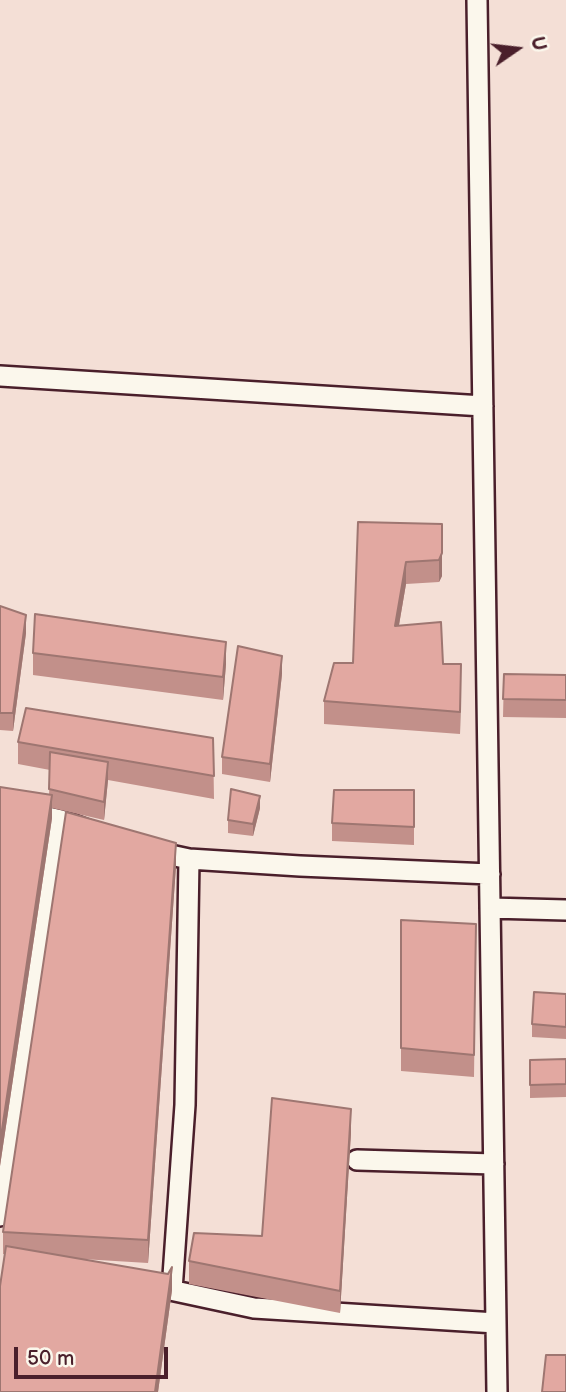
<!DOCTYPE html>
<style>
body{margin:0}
#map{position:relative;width:566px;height:1392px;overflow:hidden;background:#f4dfd6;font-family:"Balsamiq Sans",sans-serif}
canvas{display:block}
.north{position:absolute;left:482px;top:14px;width:70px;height:70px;-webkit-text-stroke:5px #fbf7ec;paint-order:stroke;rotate:76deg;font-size:19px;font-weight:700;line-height:28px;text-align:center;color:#4a1f2b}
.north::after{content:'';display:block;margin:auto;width:24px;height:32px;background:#4a1f2b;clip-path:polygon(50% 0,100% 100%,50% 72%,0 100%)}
.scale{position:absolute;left:14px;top:1347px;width:154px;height:32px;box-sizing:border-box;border:4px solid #4a1f2b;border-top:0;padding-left:9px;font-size:21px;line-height:24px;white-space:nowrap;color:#4a1f2b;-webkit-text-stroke:5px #fbf7ec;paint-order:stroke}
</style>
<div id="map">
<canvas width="566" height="1392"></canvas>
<div class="north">U</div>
<div class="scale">50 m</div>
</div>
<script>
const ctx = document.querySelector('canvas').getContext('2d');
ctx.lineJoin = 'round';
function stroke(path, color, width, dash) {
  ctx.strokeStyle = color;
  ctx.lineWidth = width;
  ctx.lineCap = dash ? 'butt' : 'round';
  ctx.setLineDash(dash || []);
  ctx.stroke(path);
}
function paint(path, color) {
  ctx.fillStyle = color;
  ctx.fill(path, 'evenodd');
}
const minor = new Path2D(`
 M477 0 497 1392
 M0 376 483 406
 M0 806 61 820 87 830
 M152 851 189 859 300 866 490 874
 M490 908 566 910
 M357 1160 494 1164
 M0 1216C18 1084 34 951 61 820
 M147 1285 254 1308 496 1323
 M172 1290 185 1105 189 859`);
const wall = new Path2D(`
 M358 522 442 524V576L439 582 406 584 399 625 443 664 461 686 460 734 324 724V701L353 663Z
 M0 606 26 633 13 731 0 730Z
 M33 653 226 664 223 700 33 675Z
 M282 674 270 782 222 774V757Z
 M504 674 566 675V718L503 717Z
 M213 738 214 799 108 780 104 820 52 808V818L0 1166V787L49 795 50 770 18 764V742Z
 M414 790V845L332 841V823Z
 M260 808 253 836 228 833V820Z
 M176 866 148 1263 82 1259 172 1290 158 1392H0L5 1254H3V1232Z
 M401 920 476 924 474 1077 401 1071Z
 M566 994V1039L532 1037V1024Z
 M566 1059V1097L530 1098V1060Z
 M351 1132 340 1313 189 1284V1261L262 1236Z`);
const shadedWall = new Path2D(`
 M442 553V576L439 582V560Z
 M406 562V584L395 648V626Z
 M26 615V633L13 731V713Z
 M226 642V664L223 700V677Z
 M282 656V674L270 782V764Z
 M461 664V686L460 734V712Z
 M108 762V780L104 820V802Z
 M52 795V818L0 1166V1143Z
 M260 796V808L253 836V824Z
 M176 843V866L148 1263V1240Z
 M351 1109V1132L340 1313V1291Z
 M172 1267V1290L158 1392H155Z`);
const building = new Path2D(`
 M358 522 442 524V553L439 560 406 562 395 626 441 622 443 664H461L460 712 324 701 334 663H353Z
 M0 606 26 615 13 713H0Z
 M35 614 226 642 223 677 33 653Z
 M238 646 282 656 270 764 222 757Z
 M504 674 566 675V700L503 699Z
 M26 708 213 738 214 776 18 742Z
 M50 752 108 762 104 802 49 789Z
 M0 787 52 795 0 1143Z
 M231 789 260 796 253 824 228 820Z
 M334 790H414V827L332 823Z
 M66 812 176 843 148 1240 3 1232Z
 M401 920 476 924 474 1055 401 1048Z
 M534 992 566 994V1027L532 1024Z
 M566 1059V1084L530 1085V1060Z
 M272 1098 351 1109 340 1291 189 1261 194 1233 262 1236Z
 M6 1246 168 1274 172 1267 155 1392H0V1286Z
 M546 1355H566V1392H542Z`);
stroke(minor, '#4a1f2b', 24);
stroke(minor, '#fbf7ec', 19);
paint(wall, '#c2908a');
paint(shadedWall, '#9e7671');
paint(building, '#e2a8a1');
stroke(building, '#9e7671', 2);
</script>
